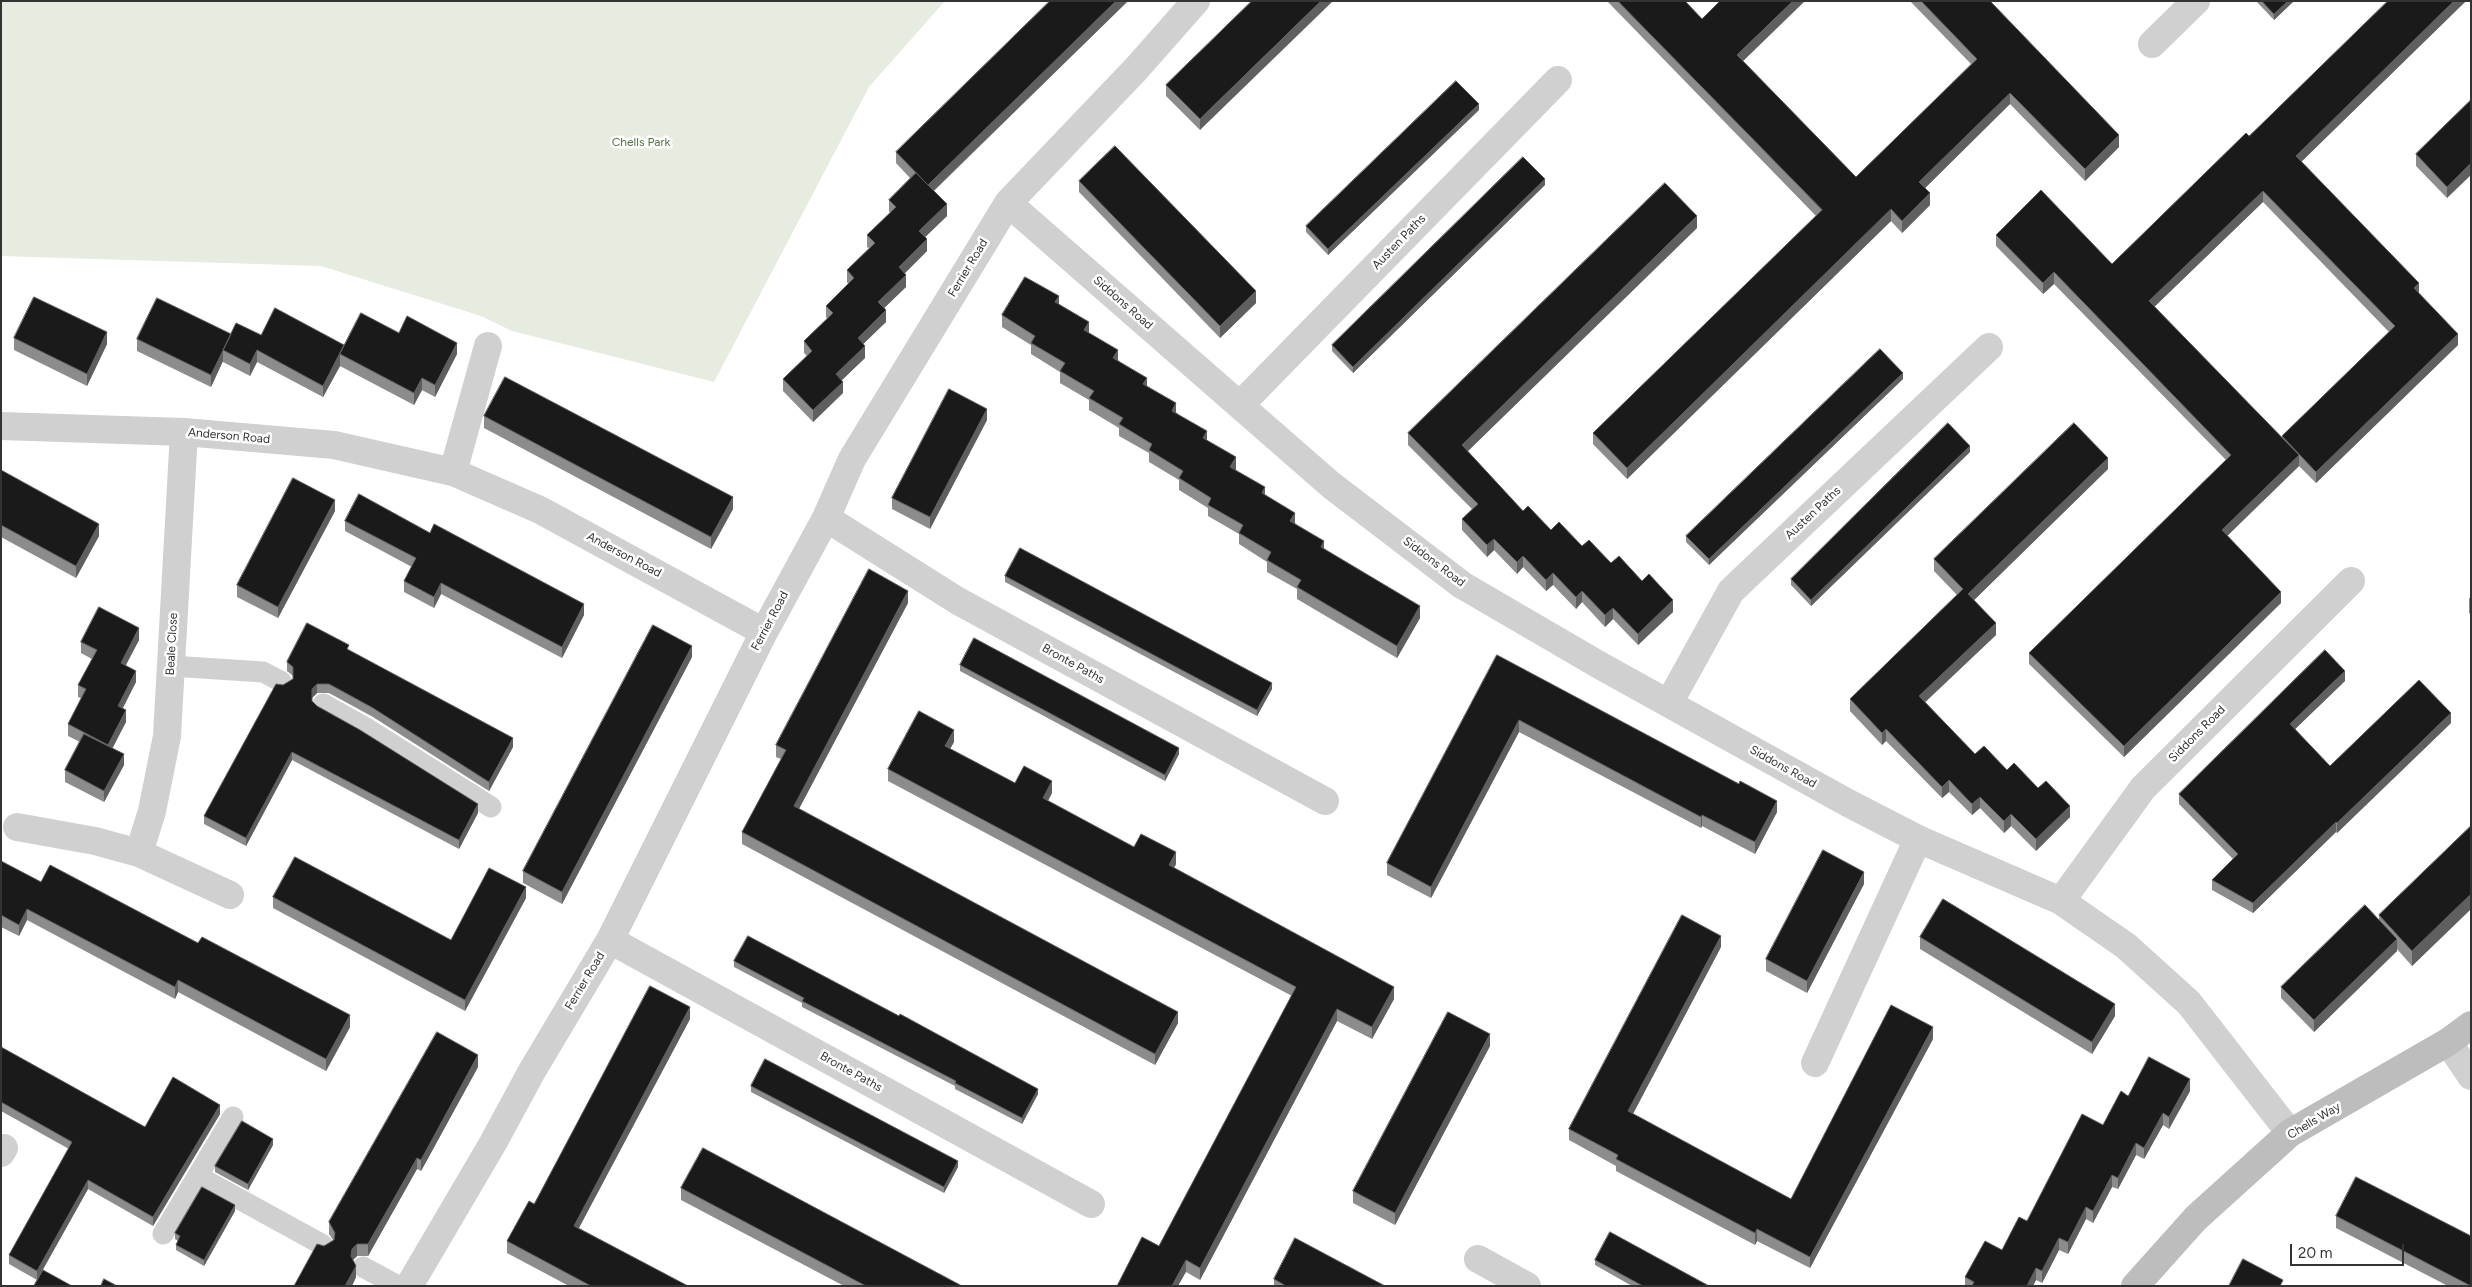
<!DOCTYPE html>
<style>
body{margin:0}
#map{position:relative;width:2472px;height:1287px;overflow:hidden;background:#fff;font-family:Figtree,sans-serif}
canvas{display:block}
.frame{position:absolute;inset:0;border:2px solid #333;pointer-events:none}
.scale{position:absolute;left:2290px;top:1244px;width:114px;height:22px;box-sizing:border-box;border:2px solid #333;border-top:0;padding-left:6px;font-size:15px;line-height:18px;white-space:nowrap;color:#333;-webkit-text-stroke:4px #fff;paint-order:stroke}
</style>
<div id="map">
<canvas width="2472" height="1287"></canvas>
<div class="frame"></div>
<div class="scale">20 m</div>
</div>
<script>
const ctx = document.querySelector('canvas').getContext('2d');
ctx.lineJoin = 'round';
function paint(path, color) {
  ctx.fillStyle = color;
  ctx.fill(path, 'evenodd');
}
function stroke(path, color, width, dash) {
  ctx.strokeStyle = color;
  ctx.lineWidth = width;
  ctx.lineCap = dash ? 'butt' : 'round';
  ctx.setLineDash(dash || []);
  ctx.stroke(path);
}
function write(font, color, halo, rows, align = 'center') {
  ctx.font = font + ' Figtree,sans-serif';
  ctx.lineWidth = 5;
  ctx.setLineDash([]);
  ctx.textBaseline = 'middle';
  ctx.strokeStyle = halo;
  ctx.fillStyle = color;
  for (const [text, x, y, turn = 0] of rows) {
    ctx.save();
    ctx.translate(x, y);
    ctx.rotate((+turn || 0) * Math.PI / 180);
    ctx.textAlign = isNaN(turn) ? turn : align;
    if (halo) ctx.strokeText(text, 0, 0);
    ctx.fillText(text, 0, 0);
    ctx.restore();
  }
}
const green = new Path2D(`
 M1 1H945L869 87 714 382 512 331 481 316 321 266 1 256Z`);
const lane = new Path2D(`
 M171 666 263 672 282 682
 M323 704 366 728 491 807
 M199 1177 323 1245
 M163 1234 233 1117
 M363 1267 398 1286`);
const street = new Path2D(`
 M2152 44 2196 1
 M1008 203 1331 485 1462 585 1601 666 1848 803 1918 839 2061 901 2126 946 2189 1003 2290 1133
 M1240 405 1558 80
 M1 426 184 432 334 445 453 472 540 510 764 632
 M453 472 488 346
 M826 518 958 601 1325 801
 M1669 703 1731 591 1989 347
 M17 827 95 841 139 853 230 895
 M139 853 152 811 167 736 184 432
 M2061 901 2143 788 2351 581
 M610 940 1091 1204
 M2448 1042 2471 1076
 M1815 1063 1918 839
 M1 1153 4 1148
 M1478 1259 1527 1286
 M409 1286 493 1143 532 1071 610 940 764 632 826 518 852 459 1008 203 1136 69 1196 1`);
const secondary = new Path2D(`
 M2135 1286 2196 1218 2290 1133 2448 1042 2471 1025`);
const wall = new Path2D(`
 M1128 1 934 191 947 216 925 237 927 251 905 273 906 287 884 308 886 322 863 344 865 358 841 380 843 393 813 422 783 391V379L807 356 804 353V341L827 319 826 317V306L848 284 847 282V270L869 248 867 247V235L890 213 889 211V200L910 178 896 163V152Z
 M1252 1 1200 130 1166 96V85Z
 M1607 1H1685L1856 177 1971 64 1910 1H1990L2119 147 2085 181 2010 104 1925 188 1930 205 1902 233 1891 221 1627 479 1593 444V433L1816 216Z
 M2256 1H2294L2274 20Z
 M2466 1 2301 162 2419 294 2458 345 2316 483 2299 466 2227 536 2281 603 2124 757 2029 664V653L2226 460 2054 284 2043 294 1996 246V235L2112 264 2249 136ZM2263 202 2389 332 2282 436V438L2154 307Z
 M2471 100 2447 198 2416 166V154Z
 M1479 110 1328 255 1306 232V226Z
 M1079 181 1256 303 1220 338 1079 192Z
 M1545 185 1353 373 1332 351V345Z
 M1697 228 1467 451 1523 511 1551 530 1582 546 1642 581 1673 612 1638 645 1613 619 1605 627 1582 602 1576 609 1553 585 1546 591 1523 567 1517 574 1494 550 1487 557 1462 530V519L1472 509 1408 445V433Z
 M1059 304 1118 360 1207 440 1236 469V470L1265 495 1295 523 1324 549 1420 618 1397 658 1297 599V589L1267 572V562L1239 544V534L1208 516V508L1179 490V480L1149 462V453L1119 436V428L1089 410V400L1060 383V372L1031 354V345L1002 327V315Z
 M399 333 457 354 435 397 422 390 414 405 340 366 323 397 257 362 250 376 223 362V361L211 387 137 351V339L231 334 261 335 344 345Z
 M14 338 107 344 87 386 14 350Z
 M1903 379 1709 565 1686 542V536Z
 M484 416 733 509 711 549 484 428Z
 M987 420 930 529 892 509V498Z
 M1970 452 1811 606 1791 585V579Z
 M2108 469 1974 600 1996 635 1925 702 1975 754 2007 770 2038 788 2070 817 2036 851 2011 826 2004 833 1980 808 1972 815 1949 792 1942 798 1886 741 1882 745 1850 711V699L1957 595 1934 571V559Z
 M1 470 99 536 76 578 1 537Z
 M335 511 278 618 237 597V585Z
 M345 521 584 615 562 658 441 594 434 608 404 592V581L412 567 345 531Z
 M1005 576 1272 689 1257 716 1005 582Z
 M2471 597V615L2469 613V598Z
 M908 603 799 809 1178 1023 1155 1065 742 844V832L781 759 776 757V745Z
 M139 640 126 665 136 682 122 708 126 722 112 748 124 765 104 802 65 782V770L80 742 68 736V724L81 698 78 697V685L92 659 81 653V642Z
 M349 650 513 747 489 791 373 717 329 693H317L312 698V701L317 706 478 813 459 849 292 760 246 846 204 824V816L283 685 293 679V676L287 671V662Z
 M1497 655 1777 812 1755 854 1702 826 1701 828 1519 732 1431 898 1387 875V863Z
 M692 657 562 904 523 883V871Z
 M960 665 1179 754 1165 781 960 671Z
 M2345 681 2295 729 2330 766 2451 723 2337 833 2336 832 2253 913 2212 890V880L2233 859 2179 804V794Z
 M954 742 950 749 1015 783 1052 793 1048 801 1134 847 1176 864 1174 868 1394 999 1372 1039 1337 1021 1200 1280 1186 1272 1159 1246 1292 996 888 781V769Z
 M2471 826V909L2412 966 2397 949V951L2314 1032 2281 998V987L2379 920V915Z
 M1 861 41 882 350 1027 326 1071 178 992 175 999 27 920 19 936 1 927Z
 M1864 884 1807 993 1766 971V959Z
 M273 897 451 940 526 898 465 1011 273 908Z
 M1920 937 2115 1016 2092 1054 1920 949Z
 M1721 947 1633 1114 1791 1199 1933 1039 1810 1268 1757 1241 1755 1245 1616 1171V1166L1569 1140V1129Z
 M734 961 899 1016 1038 1094 1022 1124 955 1089V1086L802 1007V1003L734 967Z
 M690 1019 579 1228 688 1286H569L507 1253V1241L534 1204Z
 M1490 1046 1395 1225 1353 1203V1191Z
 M1 1047 145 1127 220 1114 153 1226 88 1189 37 1280 9 1264V1255L69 1149 1 1111Z
 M478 1067 421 1171 417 1169 368 1256H357L353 1260 356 1277 352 1286H294L324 1246 333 1240 329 1234V1222Z
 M751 1086 958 1167 944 1193 751 1092Z
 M2190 1091 2169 1129 2163 1125 2144 1159 2136 1155 2118 1189 2112 1187 2093 1223 2086 1219 2068 1254 2059 1250 2042 1283 2036 1280 2033 1286H1965V1277L2002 1250 2027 1221 2103 1125Z
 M273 1145 248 1190 215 1172V1166Z
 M681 1188 962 1286H844L681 1200Z
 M235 1211 204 1266 176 1250V1245L178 1241 175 1239V1233Z
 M2336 1216 2471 1286H2448L2336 1228Z
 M1595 1260 1709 1286H1632L1595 1265Z
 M1274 1279 1385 1286H1274Z`);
const shadedWall = new Path2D(`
 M1116 1H1128L928 196V185Z
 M1321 1H1333L1200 130V119Z
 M1793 1H1805L1737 67V55Z
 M2288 1H2294L2274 20V14Z
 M2454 1H2466L2296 167V156Z
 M2010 93V104L1919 194V182Z
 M1479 104V110L1328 255V249Z
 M2119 135V147L2085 181V169Z
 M2471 163V175L2447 198V187Z
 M1545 179V185L1353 373V367Z
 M2263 191V202L2149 312V301Z
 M1930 193V205L1902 233V221Z
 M947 204V216L919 243V231Z
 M1891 209V221L1627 479V468Z
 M1697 216V228L1462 457V445Z
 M927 239V251L899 279V267Z
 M2054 272V284L2043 294V283Z
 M906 275V287L878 314V302Z
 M2419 283V294L2414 288Z
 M1256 291V303L1220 338V326Z
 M1059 296V308L1055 302Z
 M886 310V322L858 349V338Z
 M1089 322V334L1084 330Z
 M107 332V344L87 386V374Z
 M231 334 223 350V361L211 387V375Z
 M2458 334V345L2316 483V472Z
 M457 343V354L435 397V385Z
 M344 345 340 354V366L323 397V386Z
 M865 346V358L836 386V374Z
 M257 350V362L250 376V364Z
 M1118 350V362L1113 358Z
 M1903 373V379L1709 565V559Z
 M422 378V390L414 405V393Z
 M1147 378V390L1143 384Z
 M843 382V393L813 422V410Z
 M1176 403V415L1172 411Z
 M987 409V420L930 529V517Z
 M1207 431V443L1203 438Z
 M1970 446V452L1811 606V600Z
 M2299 455V466L2222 541V530Z
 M1236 457V469L1230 478V467Z
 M2108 458V469L1968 606V594Z
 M1265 487V499L1262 493Z
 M733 497V509L711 549V537Z
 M335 500V511L278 618V607Z
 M1295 513V525L1290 521Z
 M99 524V536L76 578V566Z
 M1494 539V550L1487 557V545Z
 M1324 541V553L1321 547Z
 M1523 556V567L1517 574V562Z
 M1553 573V585L1546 591V580Z
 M441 583V594L434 608V597Z
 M908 591V603L794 818V806Z
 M1582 591V602L1576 609V597Z
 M2281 592V603L2124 757V746Z
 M1673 600V612L1638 645V634Z
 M584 604V615L562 658V647Z
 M1420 606V618L1397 658V646Z
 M1613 608V619L1605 627V615Z
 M1996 623V635L1919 708V696Z
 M139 628V640L121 674V663Z
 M692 646V657L562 904V892Z
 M136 671V682L118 718V706Z
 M2345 671V681L2290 734V724Z
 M1272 683V689L1257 716V710Z
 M317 684V693L312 698V689Z
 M126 710V722L108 757V745Z
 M2451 713V723L2337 833V823Z
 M1519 720V732L1431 898V887Z
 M1886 729V741L1882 745V733Z
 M954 730V742L945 758V746Z
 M513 738V747L489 791V782Z
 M1179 748V754L1165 781V775Z
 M292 752V760L246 846V838Z
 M124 754V765L104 802V791Z
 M1949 780V792L1942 798V787Z
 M1052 781V793L1043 810V798Z
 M1980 797V808L1972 815V804Z
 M1777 801V812L1755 854V842Z
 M478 804V813L459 849V840Z
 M2070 806V817L2036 851V839Z
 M2011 814V826L2004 833V821Z
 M1702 815V826L1701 828V817Z
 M2336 822V832L2253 913V903Z
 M1176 852V864L1169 877V865Z
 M1864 872V884L1807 993V981Z
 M526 887V898L465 1011V1000Z
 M2471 894V909L2412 966V951Z
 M27 909V920L19 936V925Z
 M1721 936V947L1628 1123V1111Z
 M2397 939V951L2314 1032V1020Z
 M178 980V992L175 999V987Z
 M1394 987V999L1372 1039V1027Z
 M2115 1004V1016L2092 1054V1042Z
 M690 1007V1019L574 1237V1226Z
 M1337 1009V1021L1200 1280V1268Z
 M1178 1012V1023L1155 1065V1054Z
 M350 1015V1027L326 1071V1059Z
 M1933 1027V1039L1810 1268V1257Z
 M1490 1034V1046L1395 1225V1213Z
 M478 1055V1067L421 1171V1160Z
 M2190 1079V1091L2169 1129V1117Z
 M1038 1089V1094L1022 1124V1118Z
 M220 1105V1114L153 1226V1217Z
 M2163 1113V1125L2144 1159V1148Z
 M273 1139V1145L248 1190V1184Z
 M2136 1143V1155L2118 1189V1178Z
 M417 1158V1169L368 1256V1244Z
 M958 1161V1167L944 1193V1187Z
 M2112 1175V1187L2093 1223V1211Z
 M88 1180V1189L37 1280V1271Z
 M235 1205V1211L204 1266V1260Z
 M2086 1207V1219L2068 1254V1242Z
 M1757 1229V1241L1755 1245V1233Z
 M2059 1238V1250L2042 1283V1271Z
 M357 1244V1256L352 1261 351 1256 352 1249Z
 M1186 1260V1272L1178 1286H1172Z
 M356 1266V1277L352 1286H345Z
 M2036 1268V1280L2033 1286H2027Z`);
const building = new Path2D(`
 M1050 1H1116L928 185 896 152Z
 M1252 1H1321L1200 119 1166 85Z
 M1618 1H1685L1702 19 1720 1H1793L1737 55 1856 177 1977 59 1921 1H1990L2119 135 2085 169 2010 93 1919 182 1930 193 1902 221 1891 209 1627 468 1593 433 1822 210Z
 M2262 1H2288L2274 14Z
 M2388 1H2454L2296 156 2419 283 2414 288 2458 334 2316 472 2282 436 2395 326 2263 191 2149 301 2299 455 2222 530 2281 592 2124 746 2029 653 2231 455 2054 272 2043 283 1996 235 2041 190 2112 264 2246 133 2249 136Z
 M1456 81 1479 104 1328 249 1306 226Z
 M2471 100V163L2447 187 2416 154Z
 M1115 146 1256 291 1220 326 1079 181Z
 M1523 157 1545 179 1353 367 1332 345Z
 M916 173 947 204 919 231 927 239 899 267 906 275 878 302 886 310 858 338 865 346 836 374 843 382 813 410 783 379 812 351 804 341 833 313 826 306 854 278 847 270 875 243 867 235 896 207 889 200Z
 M1665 183 1697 216 1462 445 1523 511 1528 506 1551 530 1559 522 1582 546 1589 540 1611 563 1619 556 1642 581 1649 574 1673 600 1638 634 1613 608 1605 615 1582 591 1576 597 1553 573 1546 580 1523 556 1517 562 1494 539 1487 545 1462 519 1478 504 1408 433Z
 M1025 277 1059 296 1055 302 1089 322 1084 330 1118 350 1113 358 1147 378 1143 384 1176 403 1172 411 1207 431 1203 438 1236 457 1230 467 1265 487 1262 493 1295 513 1290 521 1324 541 1321 547 1420 606 1397 646 1297 587 1301 580 1267 560 1271 552 1239 533 1243 525 1208 505 1211 498 1179 478 1183 471 1149 450 1152 444 1119 424 1123 418 1089 398 1094 391 1060 371 1065 363 1031 343 1035 336 1002 315Z
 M34 297 107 332 87 374 14 338Z
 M157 298 231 334 211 375 137 339Z
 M275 308 344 345 323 386 257 350 250 364 223 350 236 323 261 335Z
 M361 313 399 333 407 316 457 343 435 385 422 378 414 393 340 354Z
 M1880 349 1903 373 1709 559 1686 536Z
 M505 377 733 497 711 537 484 416Z
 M949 389 987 409 930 517 892 498Z
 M1948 423 1970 446 1811 600 1791 579Z
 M2074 423 2108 458 1968 594 1996 623 1919 696 1975 754 1984 746 2007 770 2014 763 2038 788 2046 781 2070 806 2036 839 2011 814 2004 821 1980 797 1972 804 1949 780 1942 787 1886 729 1882 733 1850 699 1963 589 1934 559Z
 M1 470 99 524 76 566 1 525Z
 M293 478 335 500 278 607 237 585Z
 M359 494 430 533 434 524 584 604 562 647 441 583 434 597 404 581 416 558 345 521Z
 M1020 548 1272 683 1257 710 1005 576Z
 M869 569 908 591 794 806 1178 1012 1155 1054 742 832 786 750 776 745Z
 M99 607 139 628 121 663 136 671 118 706 126 710 108 745 68 724 86 689 78 685 97 650 81 642Z
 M307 623 349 645 347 649 513 738 489 782 373 708 329 684H317L312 689V701L317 706 360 730 478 804 459 840 292 752 246 838 204 816 276 684 283 685 293 679V667L287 662Z
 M653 625 692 646 562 892 523 871Z
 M974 638 1179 748 1165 775 960 665Z
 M2325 650 2345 671 2290 724 2330 766 2419 680 2451 713 2337 823 2336 822 2253 903 2212 880 2238 854 2179 794Z
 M1497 655 1739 784 1740 781 1777 801 1755 842 1702 815 1701 817 1519 720 1431 887 1387 863Z
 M919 711 954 730 945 746 1015 783 1024 766 1052 781 1043 798 1134 847 1141 834 1176 852 1169 865 1394 987 1372 1027 1337 1009 1200 1268 1186 1260 1172 1286H1117L1142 1237 1159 1246 1296 987 888 769Z
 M84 734 124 754 104 791 65 770Z
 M2471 826V894L2412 951 2379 915Z
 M1823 850 1864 872 1807 981 1766 959Z
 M295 857 451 940 489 868 526 887 465 1000 273 897Z
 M1 861 41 882 50 865 198 943 202 937 350 1015 326 1059 178 980 175 987 27 909 19 925 1 915Z
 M1943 899 2115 1004 2092 1042 1920 937Z
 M2365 905 2397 939 2314 1020 2281 987Z
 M1682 915 1721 936 1628 1111 1791 1199 1891 1005 1933 1027 1810 1257 1757 1229 1755 1233 1616 1159 1618 1155 1569 1129Z
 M748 936 899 1016 900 1014 1038 1089 1022 1118 955 1083 956 1081 802 1001 804 998 734 961Z
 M650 986 690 1007 574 1226 688 1286H591L507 1241 529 1201 534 1204Z
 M1448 1012 1490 1034 1395 1213 1353 1191Z
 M437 1032 478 1055 421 1160 417 1158 368 1244H357L352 1249 351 1256 356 1266 345 1286H294L317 1244 324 1246 334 1240 335 1233 329 1222Z
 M1 1047 145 1127 173 1077 220 1105 153 1217 88 1180 37 1271 9 1255 72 1142 1 1102Z
 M2149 1057 2190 1079 2169 1117 2163 1113 2144 1148 2136 1143 2118 1178 2112 1175 2093 1211 2086 1207 2068 1242 2059 1238 2042 1271 2036 1268 2027 1286H1972L1974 1282 1965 1277 1985 1241 2002 1250 2019 1217 2027 1221 2082 1114 2103 1125 2121 1091 2128 1096Z
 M765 1059 958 1161 944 1187 751 1086Z
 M242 1121 273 1139 248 1184 215 1166Z
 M703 1148 962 1286H866L681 1188Z
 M2356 1177 2471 1236V1286L2336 1216Z
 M202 1187 235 1205 204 1260 176 1245 180 1236 175 1233Z
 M1610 1232 1709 1286H1643L1595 1260Z
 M1295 1238 1385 1286H1286L1274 1279Z
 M2243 1259 2283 1280 2280 1286H2229Z
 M43 1270 72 1286H34Z
 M104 1279 117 1286H101Z`);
const parkNames = [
 ["Chells Park",641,142]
];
const streetNames = [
 ["Austen Paths",1399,242,-46],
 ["Ferrier Road",968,268,-59],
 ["Siddons Road",1123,303,41],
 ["Anderson Road",229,436,5],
 ["Austen Paths",1813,513,-43],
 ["Anderson Road",624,555,28],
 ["Siddons Road",1434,562,37],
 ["Ferrier Road",770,621,-62],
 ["Beale Close",172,644,-87],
 ["Bronte Paths",1073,664,29],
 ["Siddons Road",2197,734,-45],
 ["Siddons Road",1783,767,29],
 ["Ferrier Road",585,981,-59],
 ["Bronte Paths",851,1072,29],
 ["Chells Way",2314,1121,-31]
];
paint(green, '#e6ecdf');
stroke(lane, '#d0d0d0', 21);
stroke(street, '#d0d0d0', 28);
stroke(secondary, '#bdbdbd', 28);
paint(wall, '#8c8c8c');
paint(shadedWall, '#5f5f5f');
paint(building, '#1a1a1a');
stroke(building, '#5f5f5f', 1);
write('12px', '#56703f', '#fff', parkNames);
write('12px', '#333', '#fff', streetNames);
</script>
